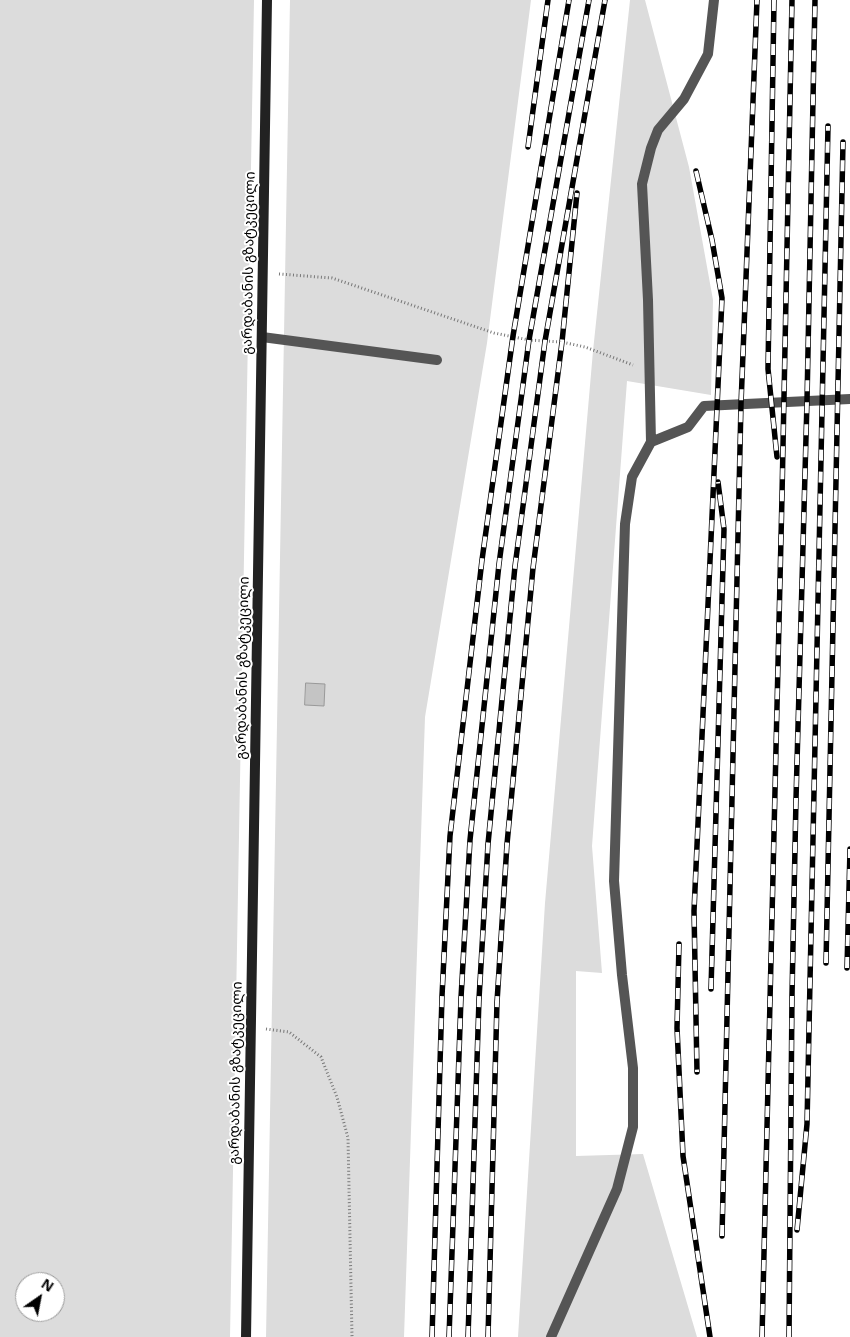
<!DOCTYPE html>
<meta charset="utf-8">
<style>
body{margin:0}
#map{position:relative;width:850px;height:1337px;overflow:hidden;background:#fff;font-family:"Noto Sans",sans-serif}
canvas{display:block}
.north{position:absolute;left:15px;top:1272px;width:50px;height:50px;box-sizing:border-box;background:#fff;border:1px solid #999;border-radius:50%;rotate:33deg;font-size:14px;font-weight:700;line-height:20px;text-align:center;color:#000}
.north::after{content:'';display:block;margin:auto;width:18px;height:22px;background:#000;clip-path:polygon(50% 0,100% 100%,50% 72%,0 100%)}
</style>
<div id="map">
<canvas width="850" height="1337"></canvas>
<div class="north">N</div>
</div>
<script>
const ctx = document.querySelector('canvas').getContext('2d');
ctx.lineJoin = 'round';
function paint(path, color) {
  ctx.fillStyle = color;
  ctx.fill(path, 'evenodd');
}
function stroke(path, color, width, dash) {
  ctx.strokeStyle = color;
  ctx.lineWidth = width;
  ctx.lineCap = dash ? 'butt' : 'round';
  ctx.setLineDash(dash || []);
  ctx.stroke(path);
}
function write(font, color, halo, rows, align = 'center') {
  ctx.font = font + ' "Noto Sans","Noto Sans Georgian",sans-serif';
  ctx.lineWidth = 4;
  ctx.setLineDash([]);
  ctx.textBaseline = 'middle';
  ctx.strokeStyle = halo;
  ctx.fillStyle = color;
  for (const [text, x, y, turn = 0] of rows) {
    ctx.save();
    ctx.translate(x, y);
    ctx.rotate((+turn || 0) * Math.PI / 180);
    ctx.textAlign = isNaN(turn) ? turn : align;
    if (halo) ctx.strokeText(text, 0, 0);
    ctx.fillText(text, 0, 0);
    ctx.restore();
  }
}
const green = new Path2D(`
 M0 0H254L230 1337H0ZM25 1282H55V1312H25Z
 M290 0H531L487 343 425 717 404 1337H266Z
 M630 0H645L689 167 713 300 711 395 627 381 592 846 602 973 576 971V1156L643 1154 697 1337H518L545 903 593 351Z`);
const building = new Path2D(`
 M306 683 325 684 324 706 305 705Z`);
const path = new Path2D(`
 M279 274 332 278 494 333 529 340 562 342 585 347 633 365
 M266 1029 289 1032 321 1057 337 1097 348 1138 352 1337`);
const service = new Path2D(`
 M262 337 437 360
 M651 442 648 300 642 184 651 148 658 130 684 99 708 54 714 0
 M551 1337 617 1189 633 1127V1068L622 975 614 881 625 524 632 477 651 442 688 427 704 406 850 399`);
const secondary = new Path2D(`
 M246 1337 267 0`);
const rail = new Path2D(`
 M774 0 768 369 777 457
 M528 147 548 0
 M696 171 712 240 722 298 694 911 697 1072
 M679 944 677 1028 683 1156 710 1337
 M826 963 843 142
 M847 968 850 849
 M711 989 724 529 718 482
 M797 1230 807 1124 828 126
 M722 1236 741 404 757 0
 M432 1337 442 996 450 836 482 560 513 336 569 0
 M449 1337 461 998 470 840 499 564 529 340 589 0
 M468 1337 479 999 488 844 515 566 545 341 605 0
 M488 1337 497 1002 507 844 533 568 562 342 577 193
 M762 1337 782 496 792 0
 M789 1337 792 995 796 799 807 401 815 0`);
const streetNames = [
 ["გარდაბანის გზატკეცილი",249,263,-89],
 ["გარდაბანის გზატკეცილი",243,668,-89],
 ["გარდაბანის გზატკეცილი",236,1073,-89]
];
paint(green, '#dcdcdc');
paint(building, '#c4c4c4');
stroke(building, '#999', 1);
stroke(path, '#777', 3, [1, 2.5]);
stroke(service, '#555', 10);
stroke(secondary, '#222', 10);
stroke(rail, '#000', 5.5);
stroke(rail, '#fff', 4, [11]);
write('14px', '#000', '#fff', streetNames);
</script>
